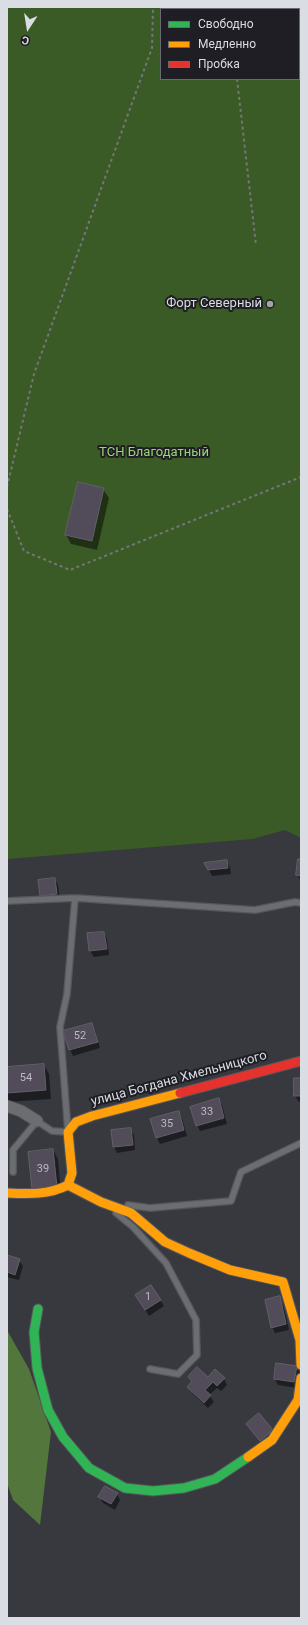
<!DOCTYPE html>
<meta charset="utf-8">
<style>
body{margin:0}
#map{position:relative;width:308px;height:1625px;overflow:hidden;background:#38393f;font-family:Roboto,sans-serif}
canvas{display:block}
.frame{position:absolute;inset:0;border:8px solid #dbdde4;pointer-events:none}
.legend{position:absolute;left:160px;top:8px;width:140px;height:72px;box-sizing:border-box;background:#1e1e24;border:1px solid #6a6a71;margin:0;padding:5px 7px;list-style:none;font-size:12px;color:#dbdde4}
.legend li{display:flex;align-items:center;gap:8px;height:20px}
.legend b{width:20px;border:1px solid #6a6a71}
.north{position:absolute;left:8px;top:8px;width:40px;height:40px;-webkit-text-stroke:3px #1e1e24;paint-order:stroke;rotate:192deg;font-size:11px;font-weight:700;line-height:16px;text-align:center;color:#dbdde4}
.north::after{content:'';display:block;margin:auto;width:14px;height:18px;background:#dbdde4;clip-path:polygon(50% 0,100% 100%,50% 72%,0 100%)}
</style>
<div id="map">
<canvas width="308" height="1625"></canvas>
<div class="frame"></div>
<ul class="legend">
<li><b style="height:5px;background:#30b455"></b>Свободно</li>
<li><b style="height:5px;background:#ff9f0a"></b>Медленно</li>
<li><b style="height:5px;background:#e5322d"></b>Пробка</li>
</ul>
<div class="north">С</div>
</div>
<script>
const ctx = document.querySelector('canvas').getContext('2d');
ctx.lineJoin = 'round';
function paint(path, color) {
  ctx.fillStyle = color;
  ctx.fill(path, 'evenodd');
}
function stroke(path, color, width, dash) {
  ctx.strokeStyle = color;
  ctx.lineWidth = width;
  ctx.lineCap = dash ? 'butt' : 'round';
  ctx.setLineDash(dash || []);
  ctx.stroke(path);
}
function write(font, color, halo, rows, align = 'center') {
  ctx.font = font + ' Roboto,sans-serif';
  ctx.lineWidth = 4;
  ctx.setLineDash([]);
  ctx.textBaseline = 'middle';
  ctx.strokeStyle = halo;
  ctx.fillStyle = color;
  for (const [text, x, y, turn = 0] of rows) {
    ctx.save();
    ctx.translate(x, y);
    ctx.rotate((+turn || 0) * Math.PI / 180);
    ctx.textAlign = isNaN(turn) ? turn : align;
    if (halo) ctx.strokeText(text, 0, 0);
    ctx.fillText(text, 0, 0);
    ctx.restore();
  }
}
const green = new Path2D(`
 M7 7H301V838L285 830 252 839 7 859ZM161 9H299V79H161Z`);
const forest = new Path2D(`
 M7 1330 29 1369 51 1432 40 1525 13 1500 7 1483Z`);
const shadow = new Path2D(`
 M103 489 109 498 97 550 71 544 66 535Z
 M301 860V881L297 875Z
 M227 861 230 867 231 874 212 876 206 864Z
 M55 879 58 885 60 900 44 902 41 896Z
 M104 933 107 939 109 955 94 957 90 951Z
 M91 1024 95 1030 100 1048 73 1056 70 1050 64 1032Z
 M44 1065 49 1074 51 1099 7 1102V1068Z
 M295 1079H301V1102H299L295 1096Z
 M218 1099 222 1105 227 1124 200 1131 197 1125Z
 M178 1112 182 1118 187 1136 160 1144 157 1138 151 1120Z
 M130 1129 134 1135 135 1150 117 1153 114 1147Z
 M53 1150 58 1159 61 1195 33 1189Z
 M7 1256 19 1260 23 1266 19 1280 7 1277Z
 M160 1300 164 1306 149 1316 140 1301Z
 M283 1304 289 1330 275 1333 272 1327Z
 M296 1367 300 1373 298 1388 278 1385 275 1379Z
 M189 1377 224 1379 227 1385 221 1391 217 1388 209 1395 214 1402 208 1408 192 1393 188 1387 192 1383Z
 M117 1494 120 1500 115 1510 103 1503 99 1497Z`);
const building = new Path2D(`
 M78 482 104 488 92 541 65 535Z
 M298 859H301V876L296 875Z
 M227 860 228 868 208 870 204 863Z
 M55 878 57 894 40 896 38 880Z
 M104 932 107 949 89 951 87 933Z
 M92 1023 98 1042 69 1050 63 1031Z
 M44 1064 46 1090 7 1093V1067Z
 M294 1078H301V1096H294Z
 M219 1098 224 1118 196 1126 190 1107Z
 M179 1111 184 1130 156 1138 150 1119Z
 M131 1128 133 1145 113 1147 111 1130Z
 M53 1149 57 1187 32 1189 28 1152Z
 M7 1255 20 1259 15 1275 7 1272Z
 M151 1285 161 1300 145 1310 135 1295Z
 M280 1296 286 1324 271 1328 265 1300Z
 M276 1363 297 1366 294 1382 274 1379Z
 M197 1367 208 1377 215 1369 225 1378 217 1386 213 1382 205 1390 211 1395 204 1403 187 1387 192 1381 188 1377Z
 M259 1413 273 1430 260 1441 246 1424Z
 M105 1486 118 1493 111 1504 98 1497Z`);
const path = new Path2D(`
 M228 7V9
 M237 79 256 245
 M7 487 34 374 152 48 153 7
 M7 509 24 551 70 570 301 477`);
const lane = new Path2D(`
 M7 901 75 898 255 910 295 902 301 903
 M13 1172V1150L37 1121 52 1131 68 1132 60 1027 67 994 75 898
 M128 1205 150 1208 231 1201 241 1172 301 1143
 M116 1213 133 1227 166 1263 196 1320 197 1355 178 1374 150 1369`);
const street = new Path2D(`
 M7 1106 21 1111 37 1121`);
const fast = new Path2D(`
 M38 1309 34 1332 37 1368 48 1410 63 1437 89 1468 125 1488 153 1491 184 1488 215 1479 248 1457`);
const slow = new Path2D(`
 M68 1185 101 1202 131 1213 165 1242 189 1253 230 1270 283 1282 300 1340 301 1365
 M7 1193C28 1194 49 1195 68 1185L72 1173 68 1132 76 1122 92 1116 180 1093
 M248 1457 272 1440 298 1400 301 1378`);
const jam = new Path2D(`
 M180 1093 301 1061`);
const markers = [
 [270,304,4,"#a2a4aa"]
];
const numberNames = [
 ["52",80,1036],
 ["54",26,1078],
 ["33",207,1112],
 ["35",167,1124],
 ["39",43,1169],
 ["1",148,1297]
];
const poiNames = [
 ["Форт Северный",262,304]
];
const parkNames = [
 ["ТСН Благодатный",154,453]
];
const streetNames = [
 ["улица Богдана Хмельницкого",179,1079,-15]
];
paint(green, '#3b5b26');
paint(forest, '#52763b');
paint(shadow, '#0007');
paint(building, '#524c5a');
stroke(building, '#606065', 1);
stroke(lane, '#55565c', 8);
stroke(street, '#55565c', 13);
stroke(fast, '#55565c', 11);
stroke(slow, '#55565c', 11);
stroke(jam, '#55565c', 11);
stroke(path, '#75757a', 2, [3, 3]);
stroke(lane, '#6c6d71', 5.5);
stroke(street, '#6c6d71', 11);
stroke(fast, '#30b455', 9);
stroke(slow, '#ff9f0a', 9);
stroke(jam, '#e5322d', 9);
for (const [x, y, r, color] of markers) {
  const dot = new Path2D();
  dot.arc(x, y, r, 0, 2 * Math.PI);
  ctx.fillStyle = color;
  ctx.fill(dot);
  stroke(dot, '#1e1e24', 1.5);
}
write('11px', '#b9b9c2', null, numberNames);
write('13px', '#dbdde4', '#1e1e24', poiNames, 'right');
write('13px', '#9bd676', '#1e1e24', parkNames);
write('13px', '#dbdde4', '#1e1e24', streetNames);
</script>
